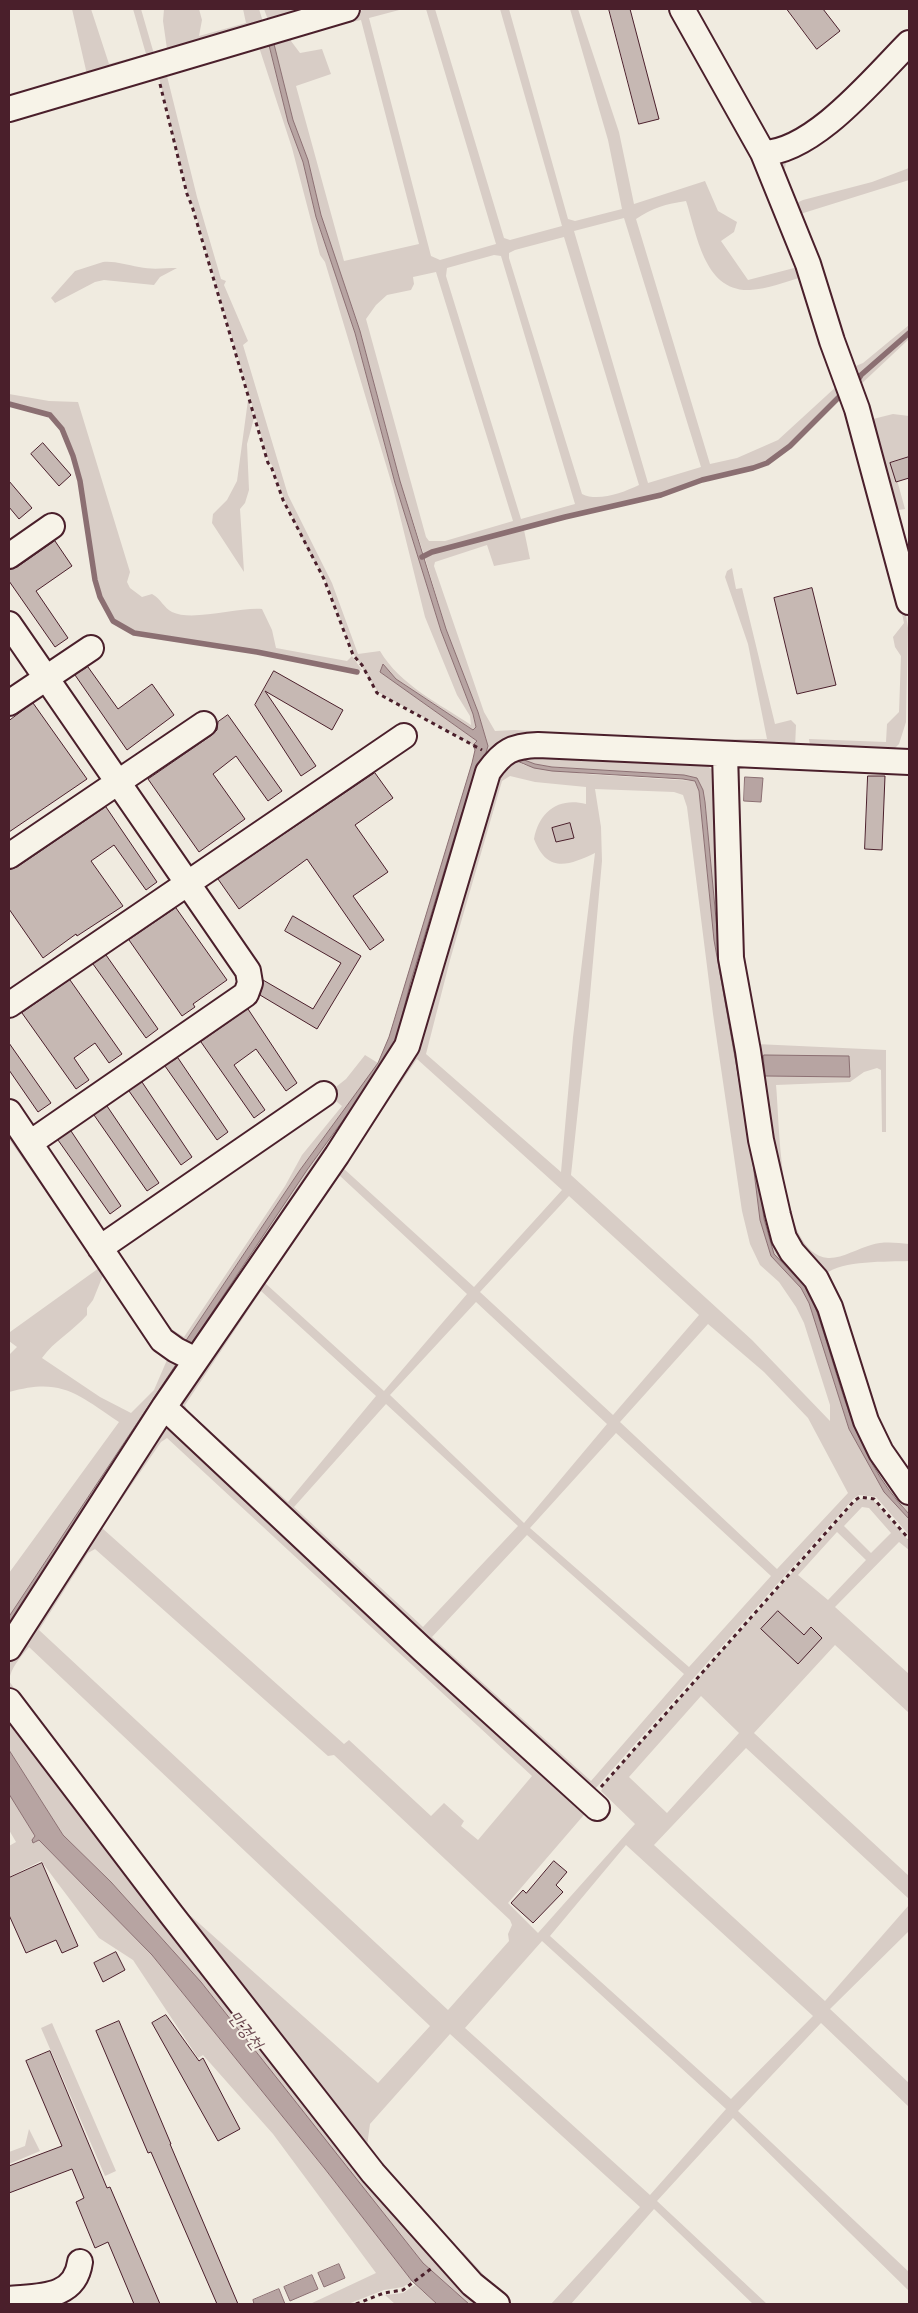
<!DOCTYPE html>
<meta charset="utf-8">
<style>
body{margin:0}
#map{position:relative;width:918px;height:2313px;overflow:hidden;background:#f0ebe0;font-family:Dekko,sans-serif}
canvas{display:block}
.frame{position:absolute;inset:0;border:10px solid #4a1f2b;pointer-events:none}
</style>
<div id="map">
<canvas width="918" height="2313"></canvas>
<div class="frame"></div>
</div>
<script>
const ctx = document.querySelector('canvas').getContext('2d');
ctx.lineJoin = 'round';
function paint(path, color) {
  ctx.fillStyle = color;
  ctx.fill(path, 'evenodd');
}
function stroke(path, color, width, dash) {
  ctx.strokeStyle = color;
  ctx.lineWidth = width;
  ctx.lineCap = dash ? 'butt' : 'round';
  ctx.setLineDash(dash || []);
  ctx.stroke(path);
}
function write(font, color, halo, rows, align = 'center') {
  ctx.font = font + ' Dekko,"Poor Story",sans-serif';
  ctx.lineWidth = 4;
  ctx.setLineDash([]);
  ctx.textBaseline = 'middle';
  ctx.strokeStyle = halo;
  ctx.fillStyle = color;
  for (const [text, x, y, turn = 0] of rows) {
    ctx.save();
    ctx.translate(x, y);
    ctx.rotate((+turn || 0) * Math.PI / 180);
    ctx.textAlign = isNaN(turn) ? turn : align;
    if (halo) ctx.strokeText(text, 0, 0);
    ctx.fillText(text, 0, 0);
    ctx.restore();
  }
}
const green = new Path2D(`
 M72 9H91L109 64 146 54 133 9H141L154 54 167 49 163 21 164 9H199L202 20 199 36 246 23 243 9H259L263 22 88 79Z
 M264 9H309L268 20Z
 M366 9H403L369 18 431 256 440 260 496 244 426 9H435L504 238 510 240 562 226 500 9H509L568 219 575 221 622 209 608 140 570 9H578L619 132 634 204 705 181 718 211 737 222 734 232 721 241 748 280 798 267 787 235 791 233 854 415 902 589 908 628 906 722 899 744 891 752 810 745 809 739 886 742 887 724 899 712 901 656 895 647 893 637 904 623 891 563 873 516 871 495 851 421 841 397 843 393 826 407 789 445 766 462 753 467 702 479 661 493 565 515 431 551 424 555 400 481 360 331 321 215 308 160 293 120 273 40 268 41 288 122 303 162 316 217 355 333 395 483 441 631 473 714 476 727 473 730 396 679 383 665 380 672 477 741 473 745 378 692 354 655 325 579 307 548 284 499 272 465 269 462 193 206 188 194 157 70 165 68 197 197 221 279 226 281 224 285 248 341 243 345 288 495 332 583 358 654 380 651C400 685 440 704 471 725L470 716 457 695 425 617 393 488 325 262 320 255 292 148 257 41ZM361 20 419 244 344 261 296 86 331 74 322 49 300 53 291 41 296 34ZM686 201C697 234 704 292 750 290 768 289 785 282 802 277L838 385 778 440 737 458 710 464 636 219C652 208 666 204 686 201ZM624 218 701 467 648 483 574 231ZM564 237 639 485C622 493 598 502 582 494L509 258V253L515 250ZM494 255 501 256 575 504 521 519 446 276 447 268ZM436 272 513 521 445 541H429L426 537 366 319 376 305 387 295 411 290 414 284 413 277Z
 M909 48V54L884 79 848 124 830 131 786 163 783 178 792 205 803 200 872 182 909 168V180L906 181 797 215 813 258 844 358 851 368 863 363 909 325V331L860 374 853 384 845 367 811 263 780 184 778 166 779 161 789 153 811 142 833 122Z
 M103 262C116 261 126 265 139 267 152 270 164 268 177 268L160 277 154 285 104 280 95 282 55 303 51 298 75 271Z
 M909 335V339L858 387 869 420 893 414 909 416V457L892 462 905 509 892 511 854 387 862 376Z
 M9 394 49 401 78 402 130 572 127 582 130 588 142 597 152 594C161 599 164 608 172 612 192 622 239 607 262 609L272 630 276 648 347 661 352 656 362 670H358L257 650 135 631 114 620 107 609 96 579 81 481 75 456 63 428 51 414 9 403Z
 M248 400 254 418 247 444 249 490 245 503 240 509 244 572 212 523 213 514 227 500 237 481Z
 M524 530 530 559 494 566 487 545 435 562 434 566 484 712 495 731 515 730 678 739H767L748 644 725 577 727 571 732 568 736 589 742 588 775 724 791 720 796 725 795 748 510 742 405 1038 195 1344H191L307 1170 383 1065 396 1040 410 984 462 811 465 809 488 746 478 712 446 629 425 558 437 552Z
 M523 755 704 763 716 773 725 939 802 1272 909 1502V1514C850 1452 841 1378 813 1301L805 1286 774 1254 764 1219 718 940 705 802 703 790 697 778 684 775 552 767 535 764 519 758Z
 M517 761 524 765 586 774 695 781 699 791 714 940 751 1147 760 1220 771 1256 801 1288 809 1303 849 1429 884 1492 909 1519V1535L876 1497 859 1495 853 1499 595 1789H587L178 1405 400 1070 497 773ZM510 776 535 782 586 787V804C558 797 539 812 534 839 547 873 568 866 595 853L573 1037 561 1172 426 1054 450 960 502 781ZM595 789 674 792 683 795 687 807 713 1014 742 1211 750 1244 760 1265 779 1282 796 1307 804 1323 830 1405V1421L752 1340 571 1175 589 1006 602 861 601 827ZM417 1059 562 1190 474 1287 343 1168ZM339 1175 467 1294 384 1391 265 1283ZM569 1196 699 1315 613 1415 480 1292ZM261 1291 376 1396 288 1502 187 1410 185 1405ZM476 1302 607 1424 524 1523 390 1395ZM708 1324 764 1372 808 1418 848 1493 777 1569 620 1422ZM386 1404 518 1526 423 1627 294 1507ZM616 1433 771 1576 689 1667 530 1528ZM527 1535 684 1674 591 1781 432 1637Z
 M738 761 740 766 741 925 756 1044 886 1050V1132H882L881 1070 877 1068 864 1072 850 1082 776 1085C780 1123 778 1253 828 1258 841 1259 859 1248 871 1245 884 1241 897 1243 909 1244V1261C888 1262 841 1260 826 1274L789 1231 744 991 733 771ZM764 1055 849 1077 765 1076Z
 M365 1055 378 1063 300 1170 185 1342 165 1330 114 1248 122 1242 119 1256 142 1289V1293L173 1330 184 1337 285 1186 302 1155 342 1106 327 1094 346 1079Z
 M9 1126 106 1268 93 1300 87 1308V1315C73 1331 54 1341 42 1358L100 1397 131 1413 154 1390 170 1353 178 1362 9 1617V1573L119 1422C77 1394 62 1377 9 1392V1355L17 1347 9 1341V1331L10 1332 99 1268 9 1139Z
 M164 1420 589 1809 508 1903 538 1933 635 1824 601 1791 606 1782 855 1502 860 1499 873 1500 909 1541V1550L899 1542 835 1607 909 1674V1713L835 1645 754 1733 909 1876V1899L746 1748 654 1845 825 2001 909 1905V1931L830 2009 909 2083V2107L821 2023 738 2111 909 2272V2291L733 2118 657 2201 767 2304H753L654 2209 571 2304H551L640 2207 450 2034 370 2124 367 2146 443 2236 441 2243 9 1691V1661ZM167 1438 532 1776 478 1840 461 1826 464 1821 444 1803 431 1816 349 1740 344 1744 102 1528 161 1442ZM862 1507 869 1508 891 1533 871 1553 844 1526ZM837 1532 866 1560 828 1600 798 1575ZM95 1549 328 1756 334 1755 510 1920 512 1925 508 1934 509 1941 448 2010 39 1630 88 1553ZM29 1647 430 2026 378 2083 192 1917 180 1908 66 1760 9 1681C11 1667 20 1658 29 1647ZM701 1696 739 1733 667 1813 629 1777ZM626 1845 813 2016 731 2099 550 1936ZM542 1941 726 2109 650 2195 465 2028Z
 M9 1707 493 2304H469L423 2263 201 1982 111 1882 63 1835 9 1750Z
 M9 1794 35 1836 34 1843 39 1840 152 1955 325 2169 412 2281 403 2287 384 2290 348 2304H310L376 2273 273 2134 203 2055 198 2058 133 1960 99 1938 41 1861 9 1877V1846L16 1842 9 1830Z
 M52 2023 116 2171 105 2176 41 2028Z
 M29 2129 40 2151 9 2164V2152L25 2146Z
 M463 2252 491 2283 490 2292 454 2257Z
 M415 2285 437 2304H395L385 2295 403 2293Z`);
const water = new Path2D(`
 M273 40 293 120 308 160 321 215 360 331 400 481 446 629 478 712 488 746 478 780 465 809 462 812 410 984 396 1040 383 1065 307 1170 191 1344 185 1342 300 1170 378 1063 389 1037 472 763 475 750 473 745 477 741 380 672 383 664 396 679 473 730 476 727 473 714 441 631 395 483 355 333 316 217 303 162 288 122 268 41Z
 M519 758 535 764 552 767 684 775 697 778 703 790 705 802 718 940 754 1146 764 1219 774 1254 805 1286 813 1301C841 1378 850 1452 909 1514V1519L884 1492 849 1429 809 1303 801 1288 771 1256 760 1220 751 1147 714 940 699 791 695 781 683 779 552 771 534 768 517 761Z
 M745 777 763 778 761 802 744 801Z
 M764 1055 849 1056 850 1077 765 1076Z
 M178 1362 181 1365 9 1634V1617Z
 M9 1750 63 1835 111 1882 201 1982 423 2263 469 2304H437L412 2281 325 2169 152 1955 39 1840 33 1843 32 1840 35 1836 9 1794Z
 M339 2264 345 2278 324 2287 318 2273Z
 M312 2275 318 2289 290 2301 284 2287Z
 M279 2289 285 2304H254L253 2300Z`);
const stream = new Path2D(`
 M855 385 861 375 909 333
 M9 404 50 415 62 429 73 456 80 481 95 580 100 597 113 621 134 633 257 652 357 672
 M422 557 432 552 565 517 661 495 702 480 753 468 767 463 790 446 843 393`);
const building = new Path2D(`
 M609 9H630L659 119 639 124Z
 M787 9H823L840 31 817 49Z
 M43 443 71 475 59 486 31 454Z
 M909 457V478L896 482 890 463Z
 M9 481 32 508 19 519 9 507Z
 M55 541 72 566 36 591 68 638 55 647 9 581V570L17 567Z
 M812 588 836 685 797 694 774 598Z
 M88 667 118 709 152 684 174 715 127 750 75 675Z
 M274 671 343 710 332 730 265 691 316 766 301 776 255 705Z
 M33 703 87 779 9 832V721Z
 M228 715 282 791 268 801 236 756 213 774 245 819 199 852 148 779 212 735 217 730 218 722Z
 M375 773 393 798 355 825 388 872 353 896 384 940 370 950 307 859 239 909 218 879Z
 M868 776H885L882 850 865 849Z
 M106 807 157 882 146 890 114 845 91 861 123 906 77 936 76 934 43 958 9 909V870L17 867Z
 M570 823 574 838 556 842 552 828Z
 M176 908 227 980 193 1004 195 1007 182 1016 129 940Z
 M293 916 361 956 317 1029 260 995 263 980 313 1009 341 963 285 931Z
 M106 955 158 1029 146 1038 93 964Z
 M70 980 122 1054 109 1063 95 1043 74 1058 89 1080 76 1089 22 1013Z
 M248 1009 297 1083 286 1091 256 1049 234 1065 265 1110 254 1118 201 1042Z
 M9 1043 51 1103 38 1112 9 1070Z
 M178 1058 228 1132 217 1140 165 1066Z
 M142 1082 192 1157 181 1165 129 1091Z
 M107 1106 159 1183 147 1191 94 1115Z
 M71 1131 121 1206 110 1214 58 1140Z
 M778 1611 804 1635 811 1627 822 1638 798 1664 761 1629Z
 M554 1861 567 1872 556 1885 563 1892 533 1923 511 1903 523 1890 526 1893Z
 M42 1863 78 1946 62 1953 56 1940 26 1953 9 1915V1878Z
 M116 1952 125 1970 103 1982 94 1963Z
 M166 2015 199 2061 203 2058 240 2129 218 2141 152 2023Z
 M119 2021 171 2144H170L238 2304H217L151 2152 148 2153 96 2031Z
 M50 2051 107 2188 110 2187 160 2304H134L108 2242 95 2248 76 2202 84 2198 72 2169 9 2193V2166L62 2146 26 2061Z`);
const path = new Path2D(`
 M160 84 187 194 192 206 268 463 271 466 283 500 324 579 353 655 362 665 377 693 482 750
 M601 1787 854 1501 860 1497 874 1499 909 1539
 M356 2304 384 2293 403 2290 432 2268`);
const minor = new Path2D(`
 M682 9 763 153 808 264 832 341 857 409 909 602
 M9 109 347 9
 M763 153C814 152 874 78 909 43
 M9 556 52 526
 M9 624 248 971 250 983 246 994 30 1143
 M9 703 91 648
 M725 754 731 958 748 1051 761 1140 778 1215 784 1238 792 1252 816 1279 830 1307 866 1421 881 1452 909 1492
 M9 856 204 724
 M9 1005 404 736
 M9 1112 162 1340 176 1350 196 1360
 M100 1248 324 1094
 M164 1407 423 1650 597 1808
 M9 1648 164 1407 337 1155 407 1046 488 772C503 751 512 746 538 745L909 762
 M9 1701 171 1914 373 2173 472 2284 497 2304
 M9 2299C39 2296 75 2299 80 2262`);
const waterNames = [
 ["만겅천",243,2032,52]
];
paint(green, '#d8cdc6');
paint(water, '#b7a4a2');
stroke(water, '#8b6f72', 1);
stroke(stream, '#8b6f72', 5.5);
paint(building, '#c6b8b3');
stroke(building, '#4a1f2b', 1);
stroke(minor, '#4a1f2b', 28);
stroke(path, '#4a1f2b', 3, [4, 4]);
stroke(minor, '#f7f3e8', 24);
write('italic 18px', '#704e55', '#f7f3e8', waterNames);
</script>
